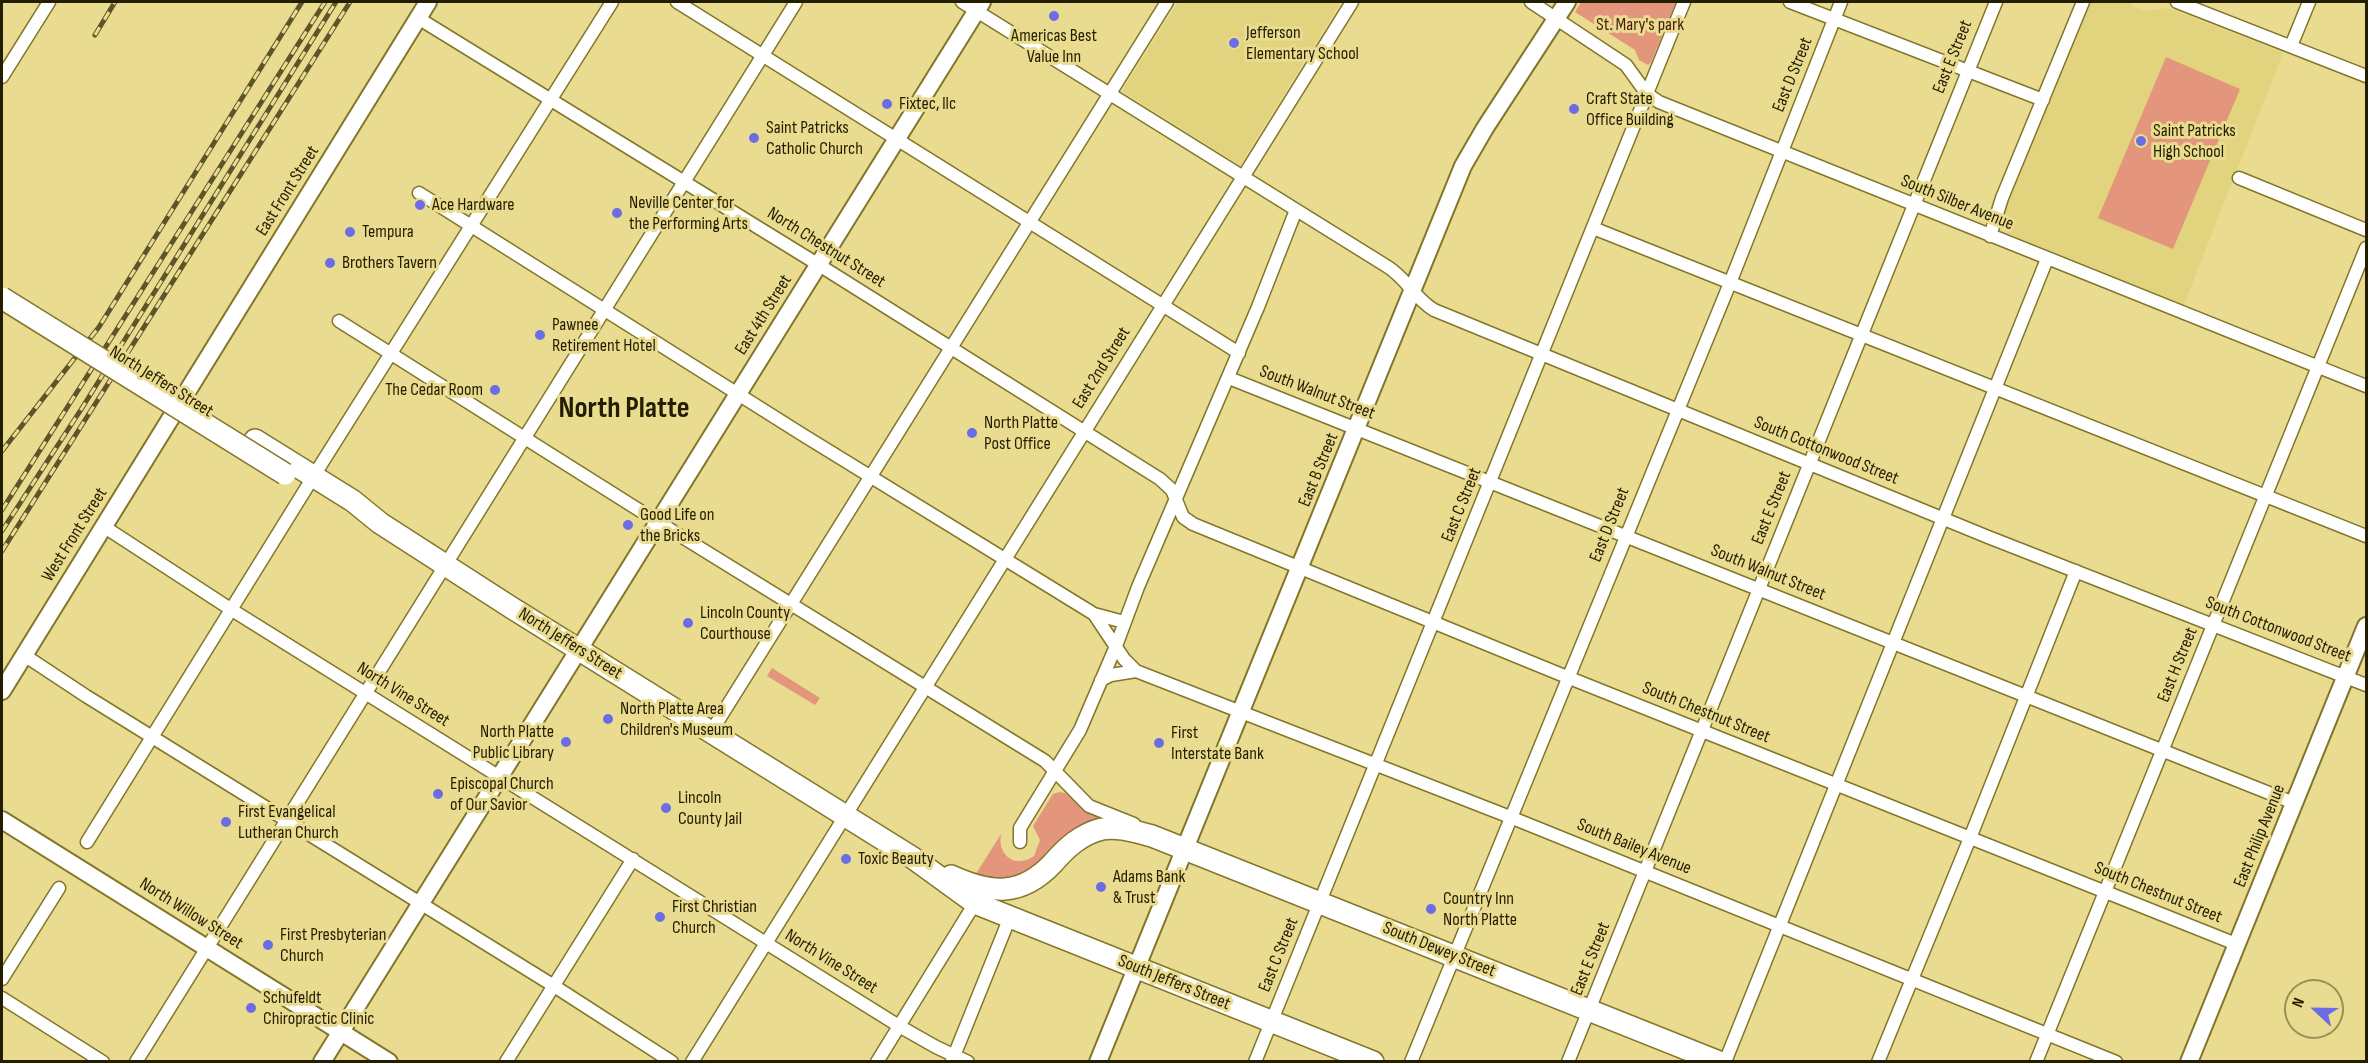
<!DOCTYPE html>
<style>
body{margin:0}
#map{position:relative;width:2368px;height:1063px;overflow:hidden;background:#e9dc90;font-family:"Sofia Sans Condensed",sans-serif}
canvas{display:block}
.frame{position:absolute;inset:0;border:3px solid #241e00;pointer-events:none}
.north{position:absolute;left:2284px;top:979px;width:60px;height:60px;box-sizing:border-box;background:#e9dc90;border:2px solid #9a9056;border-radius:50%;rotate:292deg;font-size:16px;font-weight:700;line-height:24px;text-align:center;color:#241e00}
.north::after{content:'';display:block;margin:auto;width:21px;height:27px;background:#6c6ce5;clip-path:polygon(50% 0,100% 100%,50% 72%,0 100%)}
</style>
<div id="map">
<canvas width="2368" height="1063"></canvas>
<div class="frame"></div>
<div class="north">N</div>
</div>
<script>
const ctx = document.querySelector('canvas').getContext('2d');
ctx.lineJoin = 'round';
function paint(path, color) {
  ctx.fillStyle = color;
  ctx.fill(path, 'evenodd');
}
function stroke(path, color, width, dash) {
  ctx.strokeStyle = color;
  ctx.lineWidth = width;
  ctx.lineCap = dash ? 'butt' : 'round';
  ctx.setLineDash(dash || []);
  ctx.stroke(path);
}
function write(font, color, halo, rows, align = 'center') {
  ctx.font = font + ' "Sofia Sans Condensed",sans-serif';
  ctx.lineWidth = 6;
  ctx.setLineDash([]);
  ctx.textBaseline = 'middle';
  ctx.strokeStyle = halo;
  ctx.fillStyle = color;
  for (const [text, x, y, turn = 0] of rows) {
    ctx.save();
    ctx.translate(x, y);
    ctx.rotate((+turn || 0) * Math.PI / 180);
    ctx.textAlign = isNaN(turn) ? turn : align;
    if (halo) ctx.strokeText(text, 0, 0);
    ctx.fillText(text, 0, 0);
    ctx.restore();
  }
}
const built = new Path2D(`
 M1178 2H1341L1240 165 1122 91Z
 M2091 2H2129L2132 6 2144 11 2168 8 2283 53 2183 307 1996 229Z`);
const green = new Path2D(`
 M1581 2H1676L1651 62 1648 65 1639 60 1635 50 1575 12Z
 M2166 57 2240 89 2173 249 2098 218Z
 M772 668 820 698 815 705 767 676Z
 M1059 792 1065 793 1086 811 1103 820 1085 824 1071 831 1025 874 999 881 974 877 1001 834C997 856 1016 869 1034 856L1040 840 1033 826 1053 794Z`);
const street = new Path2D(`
 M677 2 1239 353
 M962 2 1388 267C1408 280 1414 298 1434 310L1988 537 2366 685
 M1531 2 1626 65 1647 94 1659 102 2366 386
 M1790 2 2043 100
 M2177 2 2366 76
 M418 18 819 265 1160 479 1172 490 1183 517 1193 524 1567 677 2236 944
 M2291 46 2309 2
 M2 77 49 2
 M2239 178 2366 230
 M419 193 803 435 1094 614 1124 659 1136 671 1510 817 2116 1062
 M1593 228 2366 536
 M1990 236 2002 198 2083 2
 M339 321 658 522 1045 761 1089 806 1134 824
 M1229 378 2294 803
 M103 526 232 610 899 1026 936 1047 968 1062
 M1094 614 1124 622
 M24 655 86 696 554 986 672 1062
 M1101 680 1111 675 1136 671
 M711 732 1167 2
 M87 842 320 466 612 2
 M1020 842V828L1080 730 1116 646 1138 587 1258 307 1296 210
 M2 979 59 888
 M2 998 103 1062
 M952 1061 1010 917
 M136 1062 796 2
 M506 1062 633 859
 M692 1062 1352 2
 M877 1062 975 903
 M1255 1062 1684 2
 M1411 1062 1730 283 1841 2
 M1568 1062 1996 2
 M1725 1062 2047 259
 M1878 1062 1970 838 2076 571
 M2036 1062 2366 248`);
const secondary = new Path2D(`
 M2 691 428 2
 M2 820 389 1062
 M322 1062 982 2
 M1098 1062C1219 763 1343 465 1463 166L1485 128 1567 2
 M2189 1062 2366 626`);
const highway = new Path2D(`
 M255 440 353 501 380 523 512 608 913 858 975 903 1373 1062
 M951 876C991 894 1021 897 1053 863 1066 848 1081 834 1102 829 1118 826 1136 832 1152 836L1719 1062`);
const rail = new Path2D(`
 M95 35 115 2
 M2 451 99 327 302 2
 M2 510 325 2
 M2 531 82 408 336 2
 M2 551 350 2`);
const highwayBridge = new Path2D(`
 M2 298 285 474`);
const markers = [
 [1054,16,6,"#6c6ce5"],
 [1234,43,6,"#6c6ce5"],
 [887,104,6,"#6c6ce5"],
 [1574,109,6,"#6c6ce5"],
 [754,138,6,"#6c6ce5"],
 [2141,141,6,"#6c6ce5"],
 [420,205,6,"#6c6ce5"],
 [617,213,6,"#6c6ce5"],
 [350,232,6,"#6c6ce5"],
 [330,263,6,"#6c6ce5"],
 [540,335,6,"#6c6ce5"],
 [495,390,6,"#6c6ce5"],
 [972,433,6,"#6c6ce5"],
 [628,525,6,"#6c6ce5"],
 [688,623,6,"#6c6ce5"],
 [608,719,6,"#6c6ce5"],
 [566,742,6,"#6c6ce5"],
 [1159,743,6,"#6c6ce5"],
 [438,794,6,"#6c6ce5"],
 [666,808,6,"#6c6ce5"],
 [226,822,6,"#6c6ce5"],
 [846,859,6,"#6c6ce5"],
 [1101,887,6,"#6c6ce5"],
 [1431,909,6,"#6c6ce5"],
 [660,917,6,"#6c6ce5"],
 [268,945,6,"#6c6ce5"],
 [251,1008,6,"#6c6ce5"]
];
const parkNames = [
 ["St. Mary's park",1640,25]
];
const poiNames = [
 ["Jefferson",1246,33],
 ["Elementary School",1246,54],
 ["Americas Best",1054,36,"center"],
 ["Value Inn",1054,57,"center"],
 ["Craft State",1586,99],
 ["Office Building",1586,120],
 ["Fixtec, llc",899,104],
 ["Saint Patricks",766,128],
 ["Catholic Church",766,149],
 ["Saint Patricks",2153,131],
 ["High School",2153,152],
 ["Neville Center for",629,203],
 ["the Performing Arts",629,224],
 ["Ace Hardware",432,205],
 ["Tempura",362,232],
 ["Brothers Tavern",342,263],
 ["Pawnee",552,325],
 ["Retirement Hotel",552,346],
 ["The Cedar Room",483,390,"right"],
 ["North Platte",984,423],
 ["Post Office",984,444],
 ["Good Life on",640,515],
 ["the Bricks",640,536],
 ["Lincoln County",700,613],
 ["Courthouse",700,634],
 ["North Platte Area",620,709],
 ["Children's Museum",620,730],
 ["North Platte",554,732,"right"],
 ["Public Library",554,753,"right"],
 ["First",1171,733],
 ["Interstate Bank",1171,754],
 ["Episcopal Church",450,784],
 ["of Our Savior",450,805],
 ["Lincoln",678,798],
 ["County Jail",678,819],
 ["First Evangelical",238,812],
 ["Lutheran Church",238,833],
 ["Toxic Beauty",858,859],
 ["Adams Bank",1113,877],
 ["& Trust",1113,898],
 ["Country Inn",1443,899],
 ["North Platte",1443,920],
 ["First Christian",672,907],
 ["Church",672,928],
 ["First Presbyterian",280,935],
 ["Church",280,956],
 ["Schufeldt",263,998],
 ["Chiropractic Clinic",263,1019]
];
const streetNames = [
 ["East E Street",1953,57,-68],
 ["East D Street",1793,75,-68],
 ["East Front Street",288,191,-58],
 ["South Silber Avenue",1957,203,22],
 ["North Chestnut Street",826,248,32],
 ["East 4th Street",764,315,-58],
 ["East 2nd Street",1102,368,-58],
 ["North Jeffers Street",161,382,32],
 ["South Walnut Street",1317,393,21],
 ["South Cottonwood Street",1826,451,22],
 ["East B Street",1319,470,-68],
 ["East C Street",1462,505,-68],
 ["East E Street",1772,508,-68],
 ["East D Street",1610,525,-68],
 ["West Front Street",75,535,-58],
 ["South Walnut Street",1768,573,22],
 ["South Cottonwood Street",2278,630,21],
 ["North Jeffers Street",570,644,32],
 ["East H Street",2178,665,-68],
 ["North Vine Street",403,695,32],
 ["South Chestnut Street",1706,713,22],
 ["East Philip Avenue",2260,836,-68],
 ["South Bailey Avenue",1634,847,22],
 ["South Chestnut Street",2158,893,22],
 ["North Willow Street",191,914,32],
 ["South Dewey Street",1439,950,22],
 ["East C Street",1279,955,-68],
 ["East E Street",1591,959,-68],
 ["North Vine Street",831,962,32],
 ["South Jeffers Street",1174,983,22]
];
const townNames = [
 ["North Platte",624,409]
];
paint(built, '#e2d37e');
paint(green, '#e3967b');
stroke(street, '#827629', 15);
stroke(secondary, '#827629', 20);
stroke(highway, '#827629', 24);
stroke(street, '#fff', 12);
stroke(secondary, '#fff', 16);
stroke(highway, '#fff', 21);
stroke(rail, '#5d552a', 5);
stroke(rail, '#e9dc90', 3, [9]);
stroke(highwayBridge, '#827629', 24, []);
stroke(highwayBridge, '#fff', 21);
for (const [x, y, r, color] of markers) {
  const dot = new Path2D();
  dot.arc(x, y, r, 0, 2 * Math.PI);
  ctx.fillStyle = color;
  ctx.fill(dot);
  stroke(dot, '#e9dc90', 2);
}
write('18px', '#471b0c', '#e9dc90', parkNames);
write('18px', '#241e00', '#e9dc90', poiNames, 'left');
write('18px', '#241e00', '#e9dc90', streetNames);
write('bold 30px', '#241e00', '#e9dc90', townNames);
</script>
